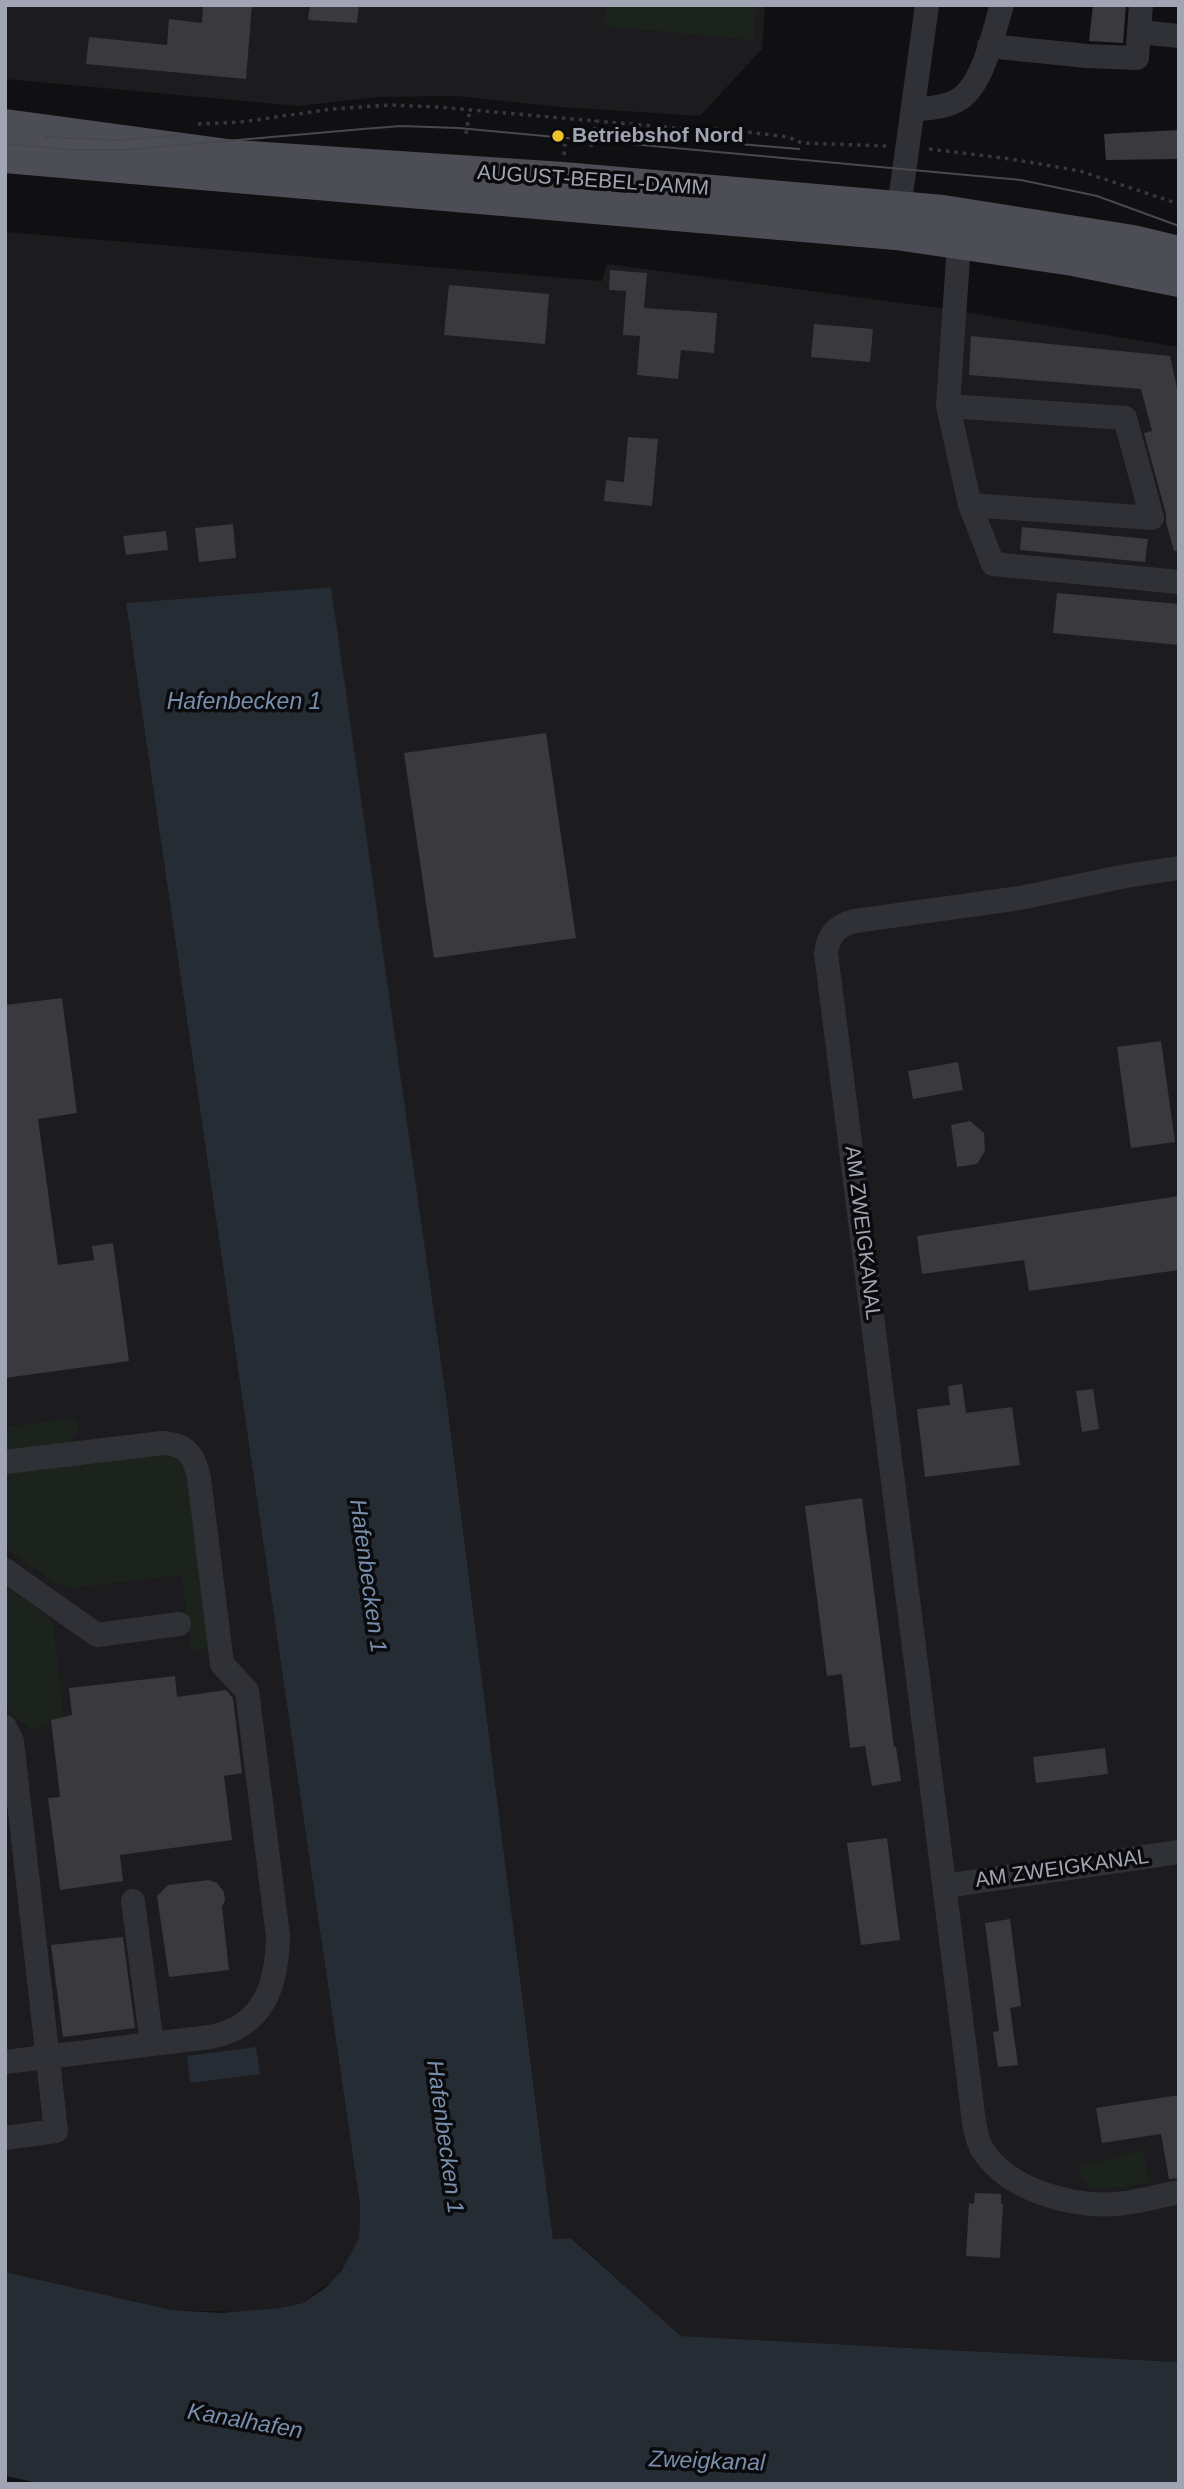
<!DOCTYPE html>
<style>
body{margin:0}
#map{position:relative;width:1184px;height:2489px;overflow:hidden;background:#100f11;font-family:Arial,sans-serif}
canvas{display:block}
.frame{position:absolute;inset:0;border:7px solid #a1a4b2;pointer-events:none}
</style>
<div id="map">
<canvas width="1184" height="2489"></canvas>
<div class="frame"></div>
</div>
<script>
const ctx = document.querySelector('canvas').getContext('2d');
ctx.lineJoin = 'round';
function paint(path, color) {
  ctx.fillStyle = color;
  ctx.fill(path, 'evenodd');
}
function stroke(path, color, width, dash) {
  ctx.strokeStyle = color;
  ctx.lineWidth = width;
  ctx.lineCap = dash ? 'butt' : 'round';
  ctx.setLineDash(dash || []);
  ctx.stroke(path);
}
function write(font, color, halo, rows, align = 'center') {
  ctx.font = font + ' Arial,sans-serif';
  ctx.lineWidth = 7;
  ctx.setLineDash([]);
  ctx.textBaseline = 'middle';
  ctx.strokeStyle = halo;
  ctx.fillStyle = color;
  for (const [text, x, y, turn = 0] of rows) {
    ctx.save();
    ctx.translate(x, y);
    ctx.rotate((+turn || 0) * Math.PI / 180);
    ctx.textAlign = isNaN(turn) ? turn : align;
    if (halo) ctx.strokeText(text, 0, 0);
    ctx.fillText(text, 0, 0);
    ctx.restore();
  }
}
const built = new Path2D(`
 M5 5H765L762 49 700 116 561 107 456 96 379 97 298 106 5 79Z
 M5 232 602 281 607 264 940 308 1179 347V2362L681 2336 572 2238 553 2239 446 1396 330 587 126 603 360 2205 359 2238 349 2260 334 2279 303 2303 278 2308 237 2312 172 2310 5 2272Z`);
const green = new Path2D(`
 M605 5H756L754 40 604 26Z
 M76 1418 78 1430 69 1444 5 1452V1427Z
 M157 1454 175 1458 186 1469 211 1648 191 1650 182 1575 71 1588 55 1583 5 1548V1473Z
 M5 1587 45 1614 53 1625 64 1716 50 1720 51 1726 30 1729 5 1708Z
 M1144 2151 1149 2183 1123 2187 1091 2188 1079 2173V2165C1101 2163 1121 2153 1144 2151Z`);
const water = new Path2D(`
 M331 587 446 1396 553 2239 571 2238 681 2336 1179 2362V2484H44L5 2476V2272L172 2310 221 2313 278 2308 303 2303 325 2288 342 2270 359 2238 360 2205 126 603Z
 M256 2047 260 2074 190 2083 187 2056Z`);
const building = new Path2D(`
 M203 5H252L246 79 86 64 89 37 167 45 169 19 202 23Z
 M310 5H359L357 23 308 20Z
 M1093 5H1126L1123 43 1089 41Z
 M1179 130V159L1106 160 1104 134Z
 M610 270 647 273 644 308 717 313 714 353 681 350 678 379 637 375 640 336 623 335 626 291 609 290Z
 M449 285 549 294 545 344 444 335Z
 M814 324 873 329 870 362 811 357Z
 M971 336 1170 356 1179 397V551H1174L1166 522V514L1144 433 1152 431 1141 389 969 375Z
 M628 437 658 439 652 506 604 501 606 480 624 482Z
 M233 524 236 558 199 562 195 528Z
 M1022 527 1148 539 1145 562 1020 550Z
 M166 531 168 550 126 555 123 536Z
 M1057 593 1179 604V645L1053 633Z
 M546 733 576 938 434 958 404 753Z
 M62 998 77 1113 38 1119 58 1265 94 1260 92 1246 113 1243 129 1361 5 1378V1005Z
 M1161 1041 1175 1142 1131 1148 1117 1047Z
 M958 1062 963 1090 913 1099 908 1071Z
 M970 1121 984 1133 985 1151 977 1164 957 1167 951 1125Z
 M1179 1196V1270L1029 1291 1024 1260 922 1274 917 1236Z
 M962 1384 966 1413 1012 1407 1020 1465 925 1477 917 1409 950 1405 948 1386Z
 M1093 1389 1099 1429 1082 1432 1076 1391Z
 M862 1498 894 1747H896L901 1781 872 1786 865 1746 850 1748 842 1674 827 1676 805 1506Z
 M175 1676 177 1697 226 1690 233 1698 242 1773 224 1776 232 1840 120 1855 123 1881 60 1890 48 1798 60 1797 51 1720 72 1715 69 1688Z
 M1105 1748 1108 1774 1036 1783 1033 1757Z
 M887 1838 900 1940 861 1945 847 1843Z
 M209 1880 217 1883 224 1892 225 1900 222 1907 229 1970 169 1977 157 1896 168 1885Z
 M1010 1919 1021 2006 1010 2008 1018 2065 998 2067 993 2032 999 2031 985 1923Z
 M123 1937 135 2028 63 2037 51 1945Z
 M1179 2095V2178L1169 2179 1161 2134 1102 2143 1096 2108Z
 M975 2193 1001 2194V2204H1003L1000 2258 966 2256 969 2203 974 2204Z`);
const path = new Path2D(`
 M198 124 241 122 332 109 390 105 437 107 676 128 723 129 788 137 802 143 886 146
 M466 134 470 109
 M591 147 596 120
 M929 149 1011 159 1080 171 1179 204
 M564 155 565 144`);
const minor = new Path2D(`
 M1139 32 1179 36
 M989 46 1087 56 1137 58 1141 5
 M913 110C927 108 943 108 956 101 983 88 993 33 1002 5
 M897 223 927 5
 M948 406 970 505 1152 518 1125 418 948 406 959 243
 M970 505 993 564 1179 582
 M1179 868 1126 876 1020 898 855 921C837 925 828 935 826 953L971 2097C973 2113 974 2134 982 2149 1007 2190 1071 2207 1115 2204 1136 2203 1158 2196 1179 2192
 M5 1462 162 1443C186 1444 195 1456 199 1478L222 1664 247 1691 278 1936C277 1985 264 2027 210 2037L5 2062
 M5 1570 97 1635 179 1624
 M5 1727 12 1741 56 2131 5 2138
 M945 1886 1179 1852
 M133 1901 152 2044`);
const major = new Path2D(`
 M5 125 235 156 563 178 943 211 1133 241 1179 252
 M5 157 896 234 1073 260 1179 281`);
const tram = new Path2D(`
 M45 137 117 140 181 135
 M5 144 75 150H124L363 129 401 126 458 128 1021 180 1097 196 1179 226
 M739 144 799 149`);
const markers = [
 [558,136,7,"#eec22a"]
];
const poiNames = [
 ["Betriebshof Nord",572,136]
];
const streetNames = [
 ["AUGUST-BEBEL-DAMM",593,181,4],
 ["AM ZWEIGKANAL",862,1233,83],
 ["AM ZWEIGKANAL",1062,1869,-8]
];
const waterNames = [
 ["Hafenbecken 1",244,703],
 ["Hafenbecken 1",367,1576,82],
 ["Hafenbecken 1",444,2137,82],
 ["Kanalhafen",245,2422,10],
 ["Zweigkanal",707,2462,2]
];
paint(built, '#1c1b1e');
paint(green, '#1c231d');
paint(water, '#262c34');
paint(building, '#3a393e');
stroke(path, '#37383d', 3.5, [3.5, 5]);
stroke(minor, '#303136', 24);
stroke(major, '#4d4d55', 32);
stroke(tram, '#48484f', 2);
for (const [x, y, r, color] of markers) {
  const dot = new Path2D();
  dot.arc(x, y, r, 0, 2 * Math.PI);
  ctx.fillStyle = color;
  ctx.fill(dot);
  stroke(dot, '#0b0a0c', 2.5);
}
write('bold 21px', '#a1a4b2', '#0b0a0c', poiNames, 'left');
write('21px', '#a1a4b2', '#0b0a0c', streetNames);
write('italic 23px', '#778ead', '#0b0a0c', waterNames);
</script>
